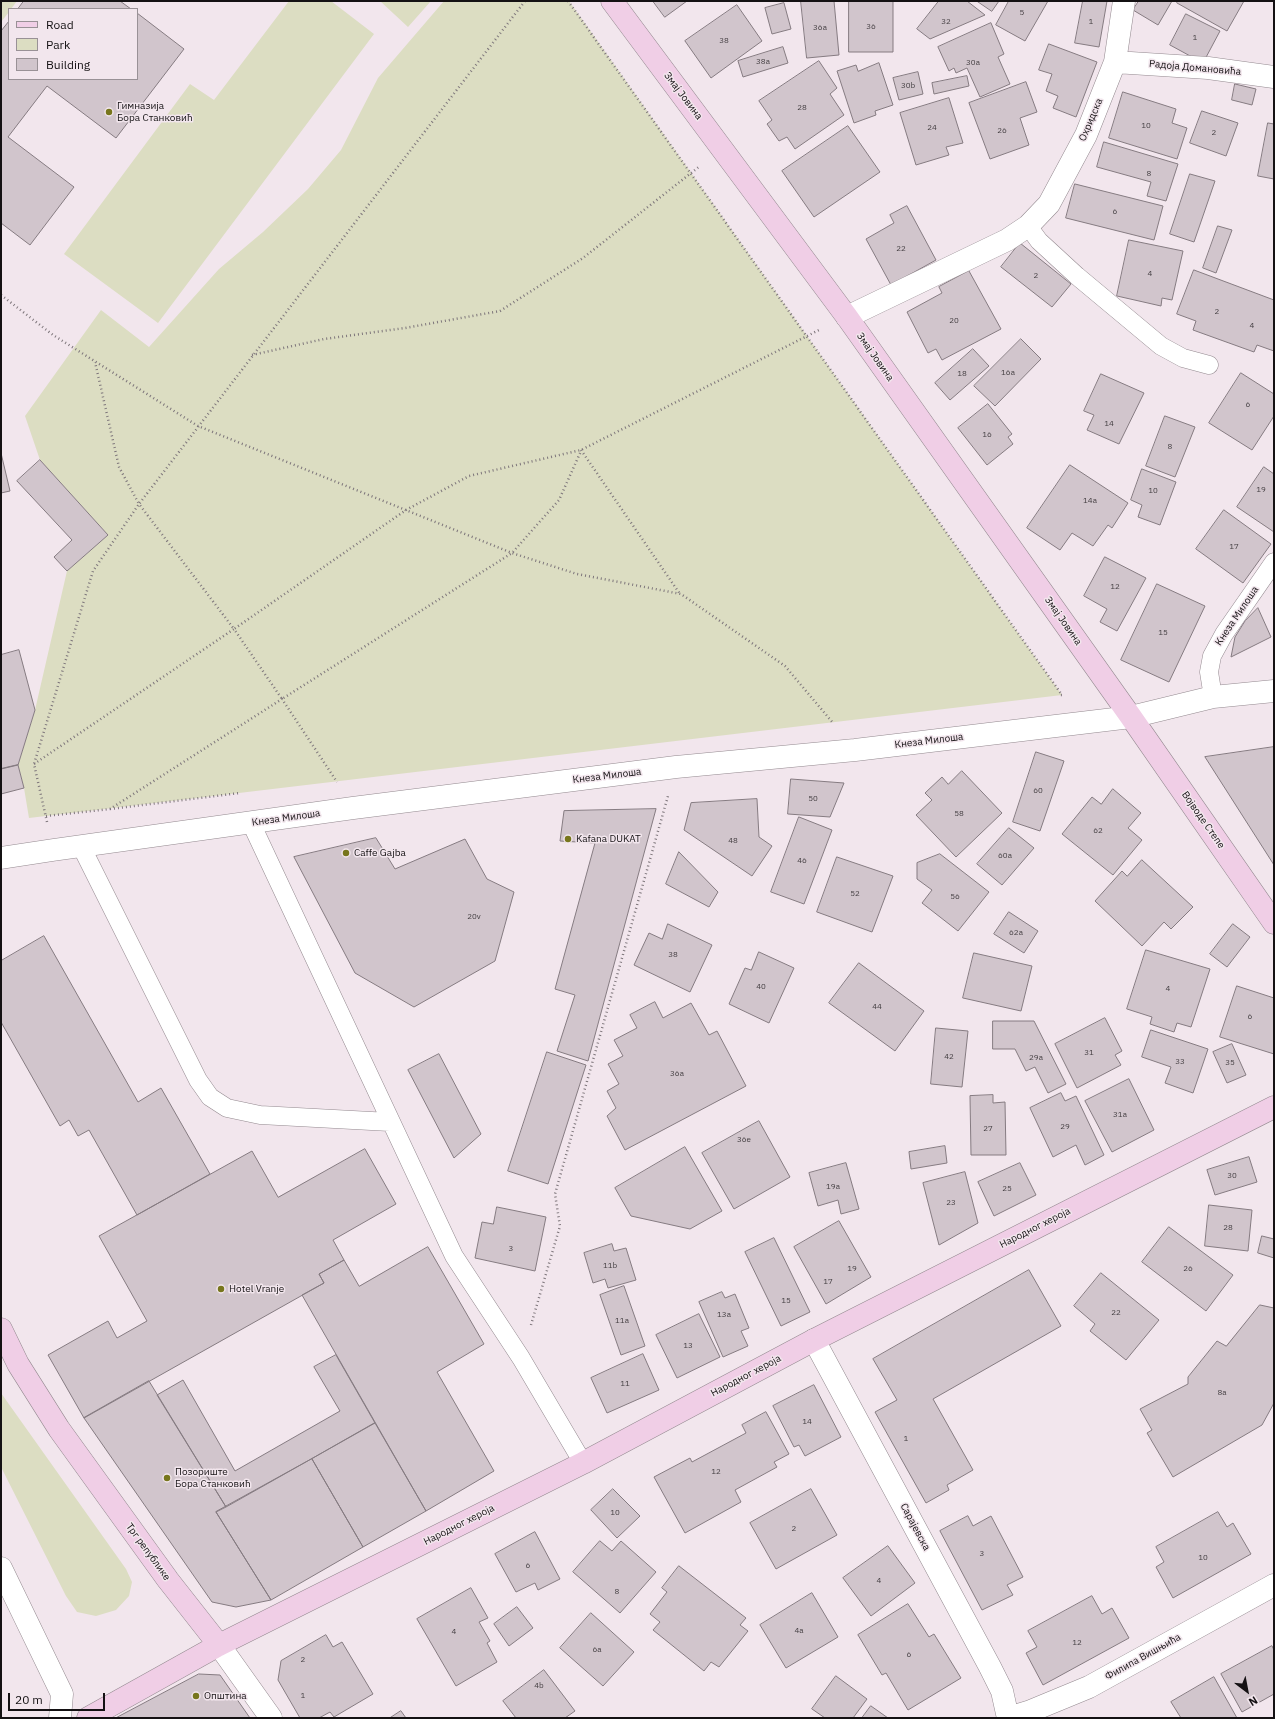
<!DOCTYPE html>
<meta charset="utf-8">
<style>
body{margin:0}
#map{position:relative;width:1275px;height:1719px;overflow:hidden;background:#f2e6ed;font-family:"IBM Plex Sans",sans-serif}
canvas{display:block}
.frame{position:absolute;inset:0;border:2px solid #141113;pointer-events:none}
.legend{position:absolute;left:8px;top:8px;width:130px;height:72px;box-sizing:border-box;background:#f2e6ed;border:1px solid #999196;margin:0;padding:5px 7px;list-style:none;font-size:12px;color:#141113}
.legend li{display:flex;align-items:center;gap:8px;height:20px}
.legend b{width:20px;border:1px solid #999196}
.north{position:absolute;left:1227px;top:1671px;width:40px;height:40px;-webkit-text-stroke:3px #f2e6ed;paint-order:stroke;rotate:148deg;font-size:11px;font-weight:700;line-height:16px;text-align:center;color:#141113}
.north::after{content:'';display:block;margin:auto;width:14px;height:18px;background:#141113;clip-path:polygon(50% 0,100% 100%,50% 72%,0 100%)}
.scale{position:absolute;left:8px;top:1693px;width:97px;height:18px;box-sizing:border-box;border:2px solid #141113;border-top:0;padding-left:5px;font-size:12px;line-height:14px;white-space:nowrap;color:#141113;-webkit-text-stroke:3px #f2e6ed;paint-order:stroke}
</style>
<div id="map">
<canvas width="1275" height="1719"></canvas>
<div class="frame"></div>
<ul class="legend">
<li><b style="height:5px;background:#f0cee6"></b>Road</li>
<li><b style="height:11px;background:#dcddc2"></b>Park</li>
<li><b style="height:11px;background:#d1c5cc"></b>Building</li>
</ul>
<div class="north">N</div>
<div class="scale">20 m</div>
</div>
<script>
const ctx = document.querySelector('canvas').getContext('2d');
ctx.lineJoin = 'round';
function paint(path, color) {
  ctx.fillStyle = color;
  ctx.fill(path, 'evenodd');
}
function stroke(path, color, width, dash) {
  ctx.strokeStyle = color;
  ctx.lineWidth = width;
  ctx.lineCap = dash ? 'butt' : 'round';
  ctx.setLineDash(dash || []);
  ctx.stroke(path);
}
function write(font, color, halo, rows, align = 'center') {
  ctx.font = font + ' "IBM Plex Sans",sans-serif';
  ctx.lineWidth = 3;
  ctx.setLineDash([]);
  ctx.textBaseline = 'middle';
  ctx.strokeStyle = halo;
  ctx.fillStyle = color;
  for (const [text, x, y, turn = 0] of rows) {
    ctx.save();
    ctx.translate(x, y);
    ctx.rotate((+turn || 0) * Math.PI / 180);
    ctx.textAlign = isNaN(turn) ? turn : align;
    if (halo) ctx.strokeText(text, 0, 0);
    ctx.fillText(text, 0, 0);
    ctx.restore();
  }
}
const green = new Path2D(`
 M1 1H17L11 9H9V12L1 22Z
 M289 1H331L374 34 158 323 64 254 190 84 214 100Z
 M380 1H431L408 27Z
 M444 1H569L1062 695 29 818 24 788 18 765 35 710 67 571 108 535 40 460 25 416 101 310 149 347 219 269 263 232 308 189 341 150 378 78Z
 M1 1393 126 1569 132 1582 129 1596 116 1610 96 1616 77 1612 66 1596 1 1467Z`);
const building = new Path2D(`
 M24 1H120L131 9H18Z
 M653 1H687L665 17Z
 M801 1H834L839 55 807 58Z
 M849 1H893V52H849Z
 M939 1H967L985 15 930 39 917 29Z
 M977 1H999L992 11Z
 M1009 1H1048L1025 41 996 25Z
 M1083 1H1107L1099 47 1075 43Z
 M1139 1H1172L1158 25 1133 10Z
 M1178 1H1244L1227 31 1177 3Z
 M784 3 791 29 772 34 765 8Z
 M737 5 762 41 711 78 685 41Z
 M137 13 184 49 116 138 47 86 8 137 74 187 30 245 1 223V31L9 21V79H137Z
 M1186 14 1220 31 1203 63 1170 45Z
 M991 23 1004 54 998 57 1010 84 980 97 967 68 956 73 954 68 949 71 938 47Z
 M1049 44 1097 62 1076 117 1053 108 1058 96 1046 91 1052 74 1039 70Z
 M783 47 788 63 743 77 738 61Z
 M819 61 837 88 830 94 844 115 795 149 787 137 779 141 767 124 772 120 759 101Z
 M879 63 893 105 875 111 876 115 854 123 837 71 856 65 858 71Z
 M918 72 923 94 899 100 893 78Z
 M967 76 969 86 934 94 932 83Z
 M1026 82 1037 112 1020 118 1029 145 990 159 969 103Z
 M1235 84 1256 89 1252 105 1232 100Z
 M1123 92 1176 109 1172 123 1187 128 1177 159 1109 138Z
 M949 98 963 143 946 147 949 155 916 165 900 113Z
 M1202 111 1238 123 1226 156 1190 143Z
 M1268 123 1274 124V179L1258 176Z
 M848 126 880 172 814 217 782 171Z
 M1104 142 1178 164 1166 201 1147 196 1151 182 1097 167Z
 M1190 174 1215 181 1194 242 1170 234Z
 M1075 184 1163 206 1154 240 1066 218Z
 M907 206 936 260 891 285 866 239 894 223 890 215Z
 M1218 226 1232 230 1216 273 1203 268Z
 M1129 240 1183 251 1172 300 1162 298 1161 306 1117 296Z
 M1020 243 1071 284 1052 307 1001 267Z
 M1194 270 1274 300V351L1257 345 1254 352 1193 330 1196 321 1177 314Z
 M969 271 1001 329 942 360 936 349 928 353 907 312 942 293 939 287Z
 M1021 339 1041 359 995 406 974 386Z
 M973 349 989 366 950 400 935 383Z
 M1241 373 1274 394V416L1252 450 1209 423Z
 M1101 374 1144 393 1119 444 1087 430 1094 415 1084 411Z
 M988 404 1012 434 1008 437 1013 444 987 465 958 428Z
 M1165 416 1195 427 1175 477 1146 466Z
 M1 453 10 491 1 493Z
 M40 460 108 535 67 571 54 557 72 540 17 481Z
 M1070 465 1128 503 1112 528 1108 525 1093 546 1072 533 1060 550 1027 528Z
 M1264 467 1274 474V532L1237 507Z
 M1142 469 1176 482 1160 525 1138 517 1142 505 1131 500Z
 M1224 510 1271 544 1243 583 1196 549Z
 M1105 557 1146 578 1117 631 1100 622 1107 609 1084 596Z
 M1157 584 1205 606 1169 682 1121 660Z
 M1258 608 1271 637 1231 657 1235 637 1245 621Z
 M19 650 35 710 18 765 1 769V655Z
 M1274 747V865L1205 757Z
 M1036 752 1064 761 1040 831 1013 822Z
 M18 765 24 788 1 794V769Z
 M962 771 1002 813 956 857 916 815 932 800 925 793 942 777 948 784Z
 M791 779 844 783 830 817 788 814Z
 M1113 789 1141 813 1128 828 1142 840 1113 875 1062 834 1092 797 1101 804Z
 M757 799 759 837 772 846 752 876 684 830 691 803Z
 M656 809 588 1061 557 1051 575 995 555 989 595 843 560 841 564 811Z
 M799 817 832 830 804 904 771 892Z
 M1009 828 1034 848 1002 885 977 864Z
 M376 838 395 869 465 839 487 879 514 892 495 961 414 1007 355 973 294 857Z
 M679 852 718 892 709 907 666 884Z
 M940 854 989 892 958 931 922 903 932 890 917 879V863Z
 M837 857 893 876 872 932 817 912Z
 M1142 860 1193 907 1171 929 1164 922 1142 946 1095 901 1122 871 1127 876Z
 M1009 912 1038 931 1024 953 994 934Z
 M668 924 712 945 690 992 634 965 649 933 662 939Z
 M1233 924 1250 937 1227 967 1210 954Z
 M44 936 138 1102 161 1088 210 1174 137 1215 89 1130 78 1136 69 1120 60 1126 1 1022V961Z
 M1146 950 1210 969 1191 1027 1177 1023 1174 1032 1150 1024 1152 1017 1127 1009Z
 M759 952 794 968 769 1023 729 1004 745 968 751 970Z
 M974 953 1032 966 1021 1011 963 998Z
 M859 963 924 1011 895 1051 829 1003Z
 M1237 986 1274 998V1054L1220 1037Z
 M655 1002 663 1018 691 1003 709 1035 717 1031 746 1086 625 1150 607 1116 616 1108 607 1091 619 1084 608 1064 623 1056 614 1040 637 1028 630 1015Z
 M1105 1018 1122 1051 1115 1055 1121 1065 1077 1088 1055 1044Z
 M993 1021H1034L1066 1084 1048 1093 1035 1067 1026 1071 1015 1049H993Z
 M936 1028 968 1031 962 1087 931 1084Z
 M1151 1030 1208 1049 1193 1093 1165 1083 1171 1067 1142 1057Z
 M1232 1044 1246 1075 1227 1083 1213 1052Z
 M547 1052 586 1065 548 1184 508 1171Z
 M439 1054 481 1134 454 1158 408 1070Z
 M1129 1079 1154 1130 1112 1152 1085 1101Z
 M1061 1093 1065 1101 1076 1096 1104 1155 1085 1165 1076 1145 1053 1157 1030 1108Z
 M993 1095V1103L1005 1102 1006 1155H971L970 1096Z
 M759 1121 790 1177 734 1209 702 1153Z
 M945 1146 947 1163 911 1169 909 1152Z
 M685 1147 722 1211 690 1229 631 1216 615 1188Z
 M365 1149 396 1204 333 1240 344 1260 319 1274 324 1283 84 1418 48 1355 108 1321 117 1338 147 1321 99 1236 252 1151 278 1197Z
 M1249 1157 1257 1182 1215 1195 1207 1170Z
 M846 1163 859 1209 841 1214 838 1200 818 1206 809 1173Z
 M1020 1163 1036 1195 994 1216 978 1182Z
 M965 1172 978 1223 939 1245 923 1183Z
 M1209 1205 1252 1210 1248 1251 1205 1246Z
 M497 1207 546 1217 535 1271 475 1258 482 1222 493 1224Z
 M839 1221 871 1277 826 1304 794 1247Z
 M1169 1227 1233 1275 1206 1311 1142 1262Z
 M1262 1236 1274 1239V1258L1258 1253Z
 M774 1238 810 1312 781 1326 745 1252Z
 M612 1244 614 1251 626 1248 636 1280 608 1288 605 1279 593 1283 584 1253Z
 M428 1247 484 1344 437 1372 494 1471 426 1511 302 1295 324 1283 319 1274 344 1260 359 1286Z
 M1029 1270 1061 1326 933 1399 973 1470 947 1485 949 1490 926 1503 875 1412 897 1400 873 1359Z
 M1101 1273 1159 1320 1126 1360 1090 1331 1095 1324 1074 1306Z
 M624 1286 645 1346 621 1355 600 1295Z
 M722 1292 725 1298 735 1294 749 1328 741 1331 748 1346 723 1357 699 1302Z
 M1260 1305 1274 1308V1403L1262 1425 1173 1477 1147 1433 1152 1430 1140 1409 1188 1384V1377L1217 1341 1226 1346Z
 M699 1314 720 1357 677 1378 656 1335Z
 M643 1354 659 1390 607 1413 591 1378Z
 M336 1355 375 1423 226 1507 157 1395 183 1380 235 1471 340 1411 314 1367Z
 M149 1381 226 1507 216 1512 271 1600 236 1607 212 1602 84 1418Z
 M814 1385 841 1437 805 1456 799 1445 794 1447 773 1406Z
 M766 1412 789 1454 774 1462 777 1467 735 1490 741 1502 685 1533 654 1477 690 1458 692 1462 746 1433 742 1425Z
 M375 1423 426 1511 363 1547 312 1459Z
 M312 1459 363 1547 271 1600 216 1512Z
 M613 1489 640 1516 617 1538 591 1510Z
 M811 1489 837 1535 776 1569 750 1523Z
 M1218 1512 1227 1527 1233 1523 1251 1554 1173 1598 1156 1567 1164 1562 1156 1547Z
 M968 1516 973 1526 991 1516 1023 1577 1007 1585 1013 1595 982 1610 940 1531Z
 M535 1532 560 1579 538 1590 535 1583 516 1592 495 1554Z
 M600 1541 612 1551 621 1541 656 1572 620 1613 573 1572Z
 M888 1546 915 1583 871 1616 843 1578Z
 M679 1566 746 1618 740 1625 748 1631 719 1667 711 1662 704 1671 653 1630 660 1622 650 1614 667 1592 662 1588Z
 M471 1588 488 1618 479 1622 490 1641 487 1643 497 1662 456 1686 417 1619Z
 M812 1593 838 1637 786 1668 760 1625Z
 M1092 1596 1102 1614 1112 1608 1129 1638 1043 1685 1026 1653 1037 1647 1028 1631Z
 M908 1604 929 1637 934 1634 961 1678 908 1710 886 1673 882 1675 858 1635Z
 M517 1607 533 1628 509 1646 494 1624Z
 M591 1613 634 1652 603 1686 560 1648Z
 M326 1635 333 1647 342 1642 373 1694 334 1717 330 1712 319 1718H300L278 1680 281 1661Z
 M1272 1646 1274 1650V1694L1242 1712 1221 1674Z
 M544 1670 575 1711 565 1718H516L503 1701Z
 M199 1674 220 1675 250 1718H116Z
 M836 1676 867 1699 853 1718H825L812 1709Z
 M1214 1677 1237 1718H1181L1171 1702Z
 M871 1706 888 1718H862Z
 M401 1711 406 1718H390Z`);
const path = new Path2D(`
 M525 1 139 504 234 629 406 510 469 476 581 450 821 329
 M568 1 1062 695H1060
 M1 295 53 335 198 426 512 553 577 574 681 594 785 666 833 723
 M252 355 324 339 405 328 500 311 583 258 700 166
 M581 450 680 594
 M34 764 234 629 282 699 512 553 559 500 581 451
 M110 809 240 793
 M46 816 110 809 282 699 337 782
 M47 822 34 764 93 571 139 504 119 467 95 362
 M531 1325 560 1226 555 1194 668 796`);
const lane = new Path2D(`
 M1028 226 1039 241 1077 276 1161 346 1183 358 1209 365
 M1213 697 1209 672 1212 656 1224 634 1274 562
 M251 823 454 1256 521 1358 583 1463
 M81 846 198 1080 210 1097 227 1108 260 1115 390 1122`);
const street = new Path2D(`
 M1115 62 1208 68 1274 77
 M847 317 1007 240 1028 226 1049 204 1086 135 1115 62 1124 1
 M1 858 53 850 353 808 676 767 855 750 1131 717 1213 697 1274 691
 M814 1340 990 1667 1002 1691 1008 1718
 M1 1568 62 1694 60 1718
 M219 1645 271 1718
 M1008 1718 1031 1711 1089 1687 1274 1585`);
const secondary = new Path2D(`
 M612 1 847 317 1131 717 1274 923
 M1 1329 18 1364 59 1429 168 1580 219 1645
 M88 1718 219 1645 583 1463 814 1340 1274 1107`);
const markers = [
 [109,112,4,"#77761c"],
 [568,839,4,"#77761c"],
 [346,853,4,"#77761c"],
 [221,1289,4,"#77761c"],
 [167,1478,4,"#77761c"],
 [196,1696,4,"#77761c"]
];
const numberNames = [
 ["5",1022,13],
 ["32",946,22],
 ["1",1091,22],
 ["36",871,27],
 ["36a",820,28],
 ["1",1195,38],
 ["38",724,41],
 ["38a",763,62],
 ["30a",973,63],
 ["30b",908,86],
 ["28",802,108],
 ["10",1146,126],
 ["24",932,128],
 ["26",1002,131],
 ["2",1214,133],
 ["8",1149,174],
 ["6",1115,212],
 ["22",901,249],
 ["4",1150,274],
 ["2",1036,276],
 ["2",1217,312],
 ["20",954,321],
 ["4",1252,326],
 ["16a",1008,373],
 ["18",962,374],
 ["6",1248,405],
 ["14",1109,424],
 ["16",987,435],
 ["8",1170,447],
 ["19",1261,490],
 ["10",1153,491],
 ["14a",1090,501],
 ["17",1234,547],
 ["12",1115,587],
 ["15",1163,633],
 ["60",1038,791],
 ["50",813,799],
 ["58",959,814],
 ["62",1098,831],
 ["48",733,841],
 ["60a",1005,856],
 ["46",802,861],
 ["52",855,894],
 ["56",955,897],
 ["20v",474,917],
 ["62a",1016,933],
 ["38",673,955],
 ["40",761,987],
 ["4",1168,989],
 ["44",877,1007],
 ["6",1250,1017],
 ["31",1089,1053],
 ["42",949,1057],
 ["29a",1036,1058],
 ["33",1180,1062],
 ["35",1230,1063],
 ["36a",677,1074],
 ["31a",1120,1115],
 ["29",1065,1127],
 ["27",988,1129],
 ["36e",744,1140],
 ["30",1232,1176],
 ["19a",833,1187],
 ["25",1007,1189],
 ["23",951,1203],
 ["28",1228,1228],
 ["3",511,1249],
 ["11b",610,1266],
 ["19",852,1269],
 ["26",1188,1269],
 ["17",828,1282],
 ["15",786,1301],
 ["22",1116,1313],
 ["13a",724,1315],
 ["11a",622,1321],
 ["13",688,1346],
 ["11",625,1384],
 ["8a",1222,1393],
 ["14",807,1422],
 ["1",906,1439],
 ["12",716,1472],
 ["10",615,1513],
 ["2",794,1529],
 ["3",982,1554],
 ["10",1203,1558],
 ["6",528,1566],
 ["4",879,1581],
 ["8",617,1592],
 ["4a",799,1631],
 ["4",454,1632],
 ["12",1077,1643],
 ["6a",597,1650],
 ["6",909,1655],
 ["2",303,1660],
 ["4b",539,1686],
 ["1",303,1696]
];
const streetNames = [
 ["Радоја Домановића",1195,68,5],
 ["Змај Јовина",683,96,53],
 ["Охридска",1091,120,-67],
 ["Змај Јовина",875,357,55],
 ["Кнеза Милоша",1237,616,-56],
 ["Змај Јовина",1063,621,55],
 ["Кнеза Милоша",929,741,-7],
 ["Кнеза Милоша",607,776,-7],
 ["Кнеза Милоша",286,818,-8],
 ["Војводе Степе",1203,820,55],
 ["Народног хероја",1035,1228,-27],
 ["Народног хероја",746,1376,-28],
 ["Народног хероја",459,1525,-27],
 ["Сарајевска",915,1527,62],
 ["Трг републике",148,1552,54],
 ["Филипа Вишњића",1143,1657,-29]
];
const poiNames = [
 ["Гимназија",117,106],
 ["Бора Станковић",117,118],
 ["Kafana DUKAT",576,839],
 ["Caffe Gajba",354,853],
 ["Hotel Vranje",229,1289],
 ["Позориште",175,1472],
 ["Бора Станковић",175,1484],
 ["Општина",204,1696]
];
paint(green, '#dcddc2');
paint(building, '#d1c5cc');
stroke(building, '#857b81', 1);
stroke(lane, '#93898f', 19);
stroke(street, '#93898f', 23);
stroke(secondary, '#93898f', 23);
stroke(path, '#7e767b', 2.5, [1, 3]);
stroke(lane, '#fff', 18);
stroke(street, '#fff', 22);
stroke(secondary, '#f0cee6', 22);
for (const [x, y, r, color] of markers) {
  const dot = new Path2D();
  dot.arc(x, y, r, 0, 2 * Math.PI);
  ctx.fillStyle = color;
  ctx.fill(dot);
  stroke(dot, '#f2e6ed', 1.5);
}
write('8px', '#433e41', null, numberNames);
write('10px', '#141113', '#f2e6ed', streetNames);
write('10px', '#141113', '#f2e6ed', poiNames, 'left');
</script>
